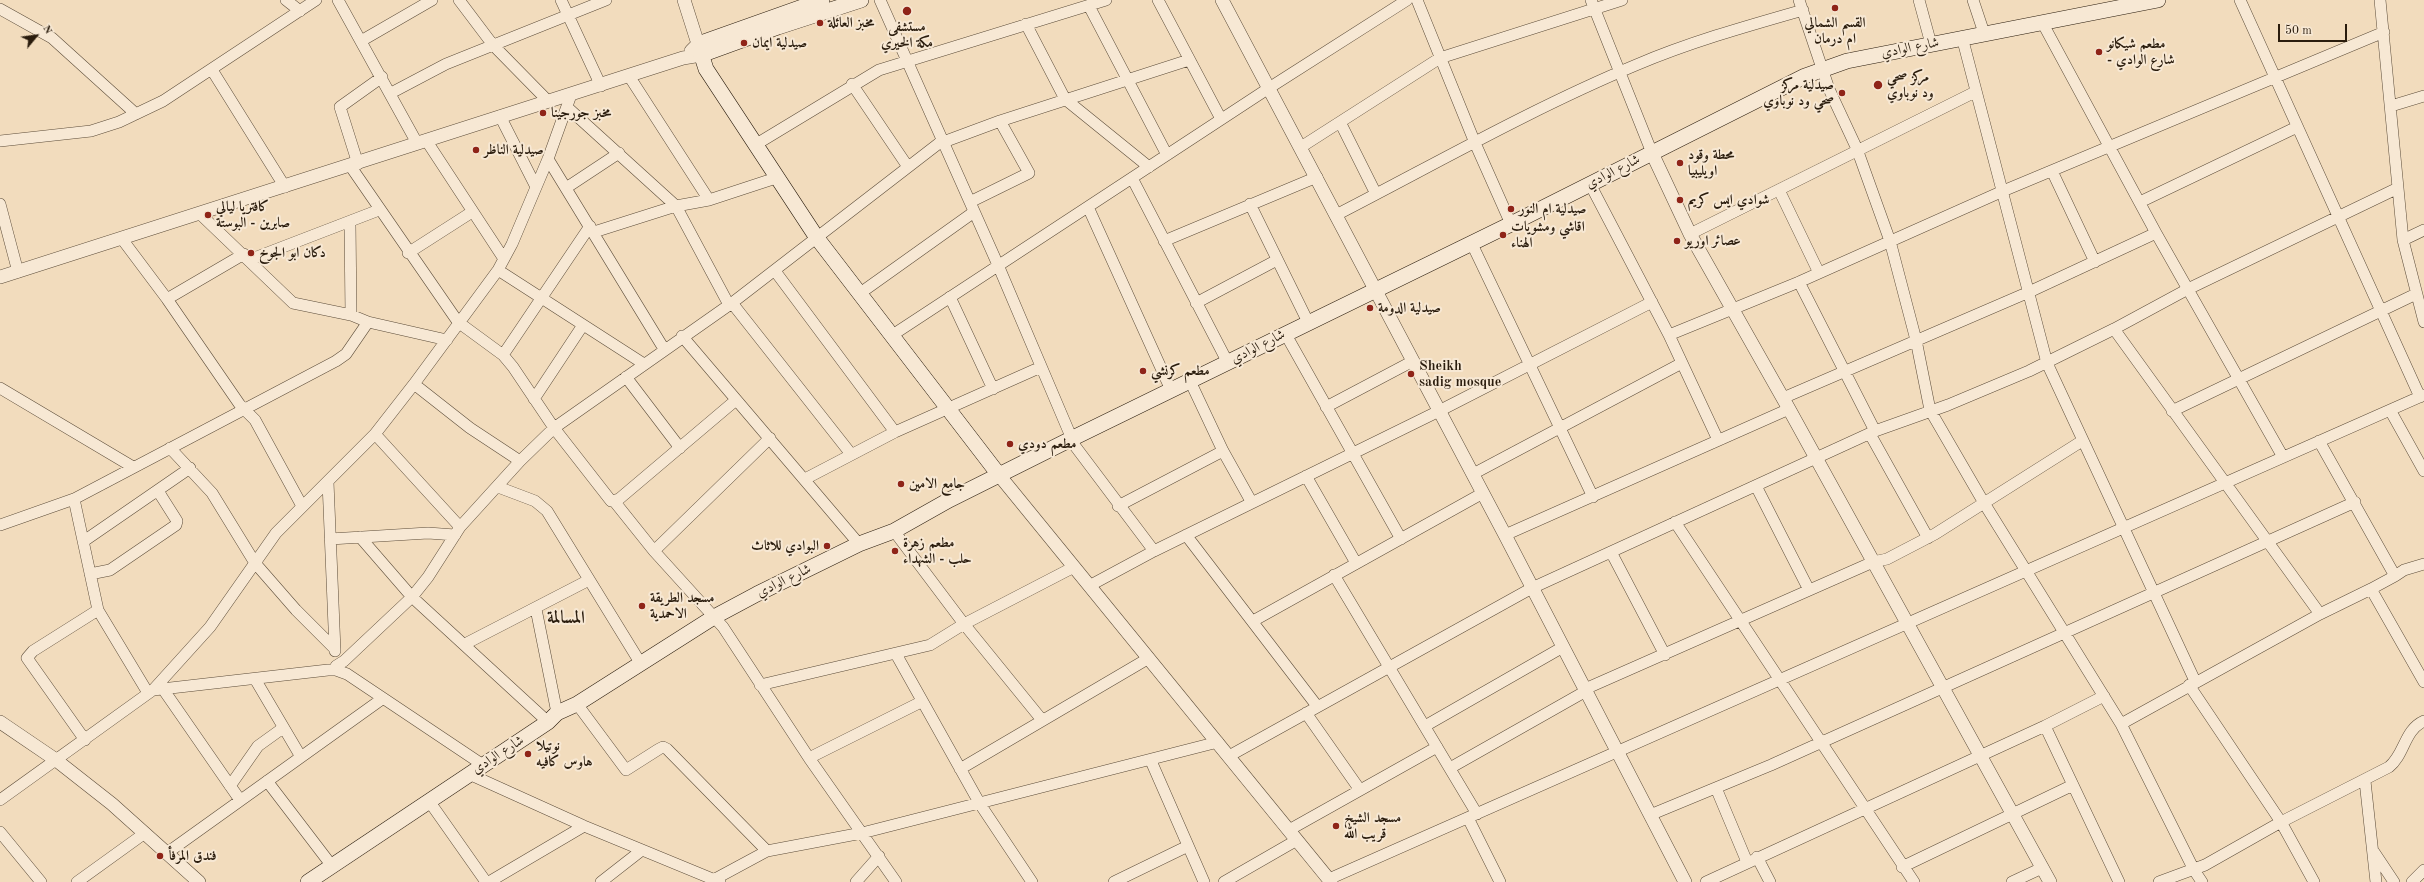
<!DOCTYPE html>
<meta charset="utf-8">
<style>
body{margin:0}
#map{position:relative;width:2424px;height:882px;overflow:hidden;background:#f2dcbd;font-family:"Old Standard TT",serif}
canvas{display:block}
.north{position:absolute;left:16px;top:16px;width:40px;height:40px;-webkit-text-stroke:3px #f7e8d4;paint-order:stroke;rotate:61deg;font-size:11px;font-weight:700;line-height:16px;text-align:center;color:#2a1c0d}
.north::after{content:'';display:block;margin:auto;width:14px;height:18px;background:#2a1c0d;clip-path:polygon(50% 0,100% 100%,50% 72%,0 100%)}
.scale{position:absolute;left:2278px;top:24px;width:69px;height:18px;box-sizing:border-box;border:2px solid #2a1c0d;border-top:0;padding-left:5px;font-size:12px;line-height:14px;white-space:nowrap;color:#2a1c0d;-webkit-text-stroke:3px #f7e8d4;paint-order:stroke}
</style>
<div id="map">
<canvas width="2424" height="882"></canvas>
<div class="north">N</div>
<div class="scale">50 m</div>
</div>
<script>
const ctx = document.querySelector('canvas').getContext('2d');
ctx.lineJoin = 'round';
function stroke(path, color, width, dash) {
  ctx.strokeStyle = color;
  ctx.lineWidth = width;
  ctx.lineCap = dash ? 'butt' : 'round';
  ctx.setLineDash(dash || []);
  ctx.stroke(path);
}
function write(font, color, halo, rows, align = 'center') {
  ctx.font = font + ' "Old Standard TT",Amiri,serif';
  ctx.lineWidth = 4;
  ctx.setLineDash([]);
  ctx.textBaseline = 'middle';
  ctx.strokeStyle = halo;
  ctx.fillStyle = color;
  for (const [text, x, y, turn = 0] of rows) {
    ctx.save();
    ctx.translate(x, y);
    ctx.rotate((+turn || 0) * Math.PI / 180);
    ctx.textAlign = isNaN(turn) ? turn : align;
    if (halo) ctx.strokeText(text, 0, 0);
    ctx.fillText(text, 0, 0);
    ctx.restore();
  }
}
const minor = new Path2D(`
 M286 0 300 11
 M338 0 417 143
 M459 0 493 45 548 101
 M561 0 601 86
 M880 0 998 265 1075 446 1154 551
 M1158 0 1221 119
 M1417 0 1475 143 1511 224
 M1591 0 1652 153
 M1799 0 1829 89 1857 149 1890 241 1916 340 1930 410 1984 503 2121 724 2194 870 2202 882
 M1919 0 1931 44
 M1973 0 1984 33
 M2240 0 2420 397
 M2380 0 2403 240 2424 322
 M1089 6 1167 155
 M0 9 52 38 136 114
 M2042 22 2156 233 2283 457
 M1026 24 1065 99 1149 167
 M1962 37 2047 363 2195 681
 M361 41 432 0
 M212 70 285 187
 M629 76 709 200
 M852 84 908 167
 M391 93 446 64 606 0
 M2391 106 2424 96
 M568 108 676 206 729 305
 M500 116 535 185
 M1340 122 1376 194
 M426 140 504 259
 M0 141 91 131 119 122 163 101 316 0
 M755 145 879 70 1106 0
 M1301 147 1440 58 1622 0
 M548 159 664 349
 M358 164 340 107 382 77
 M351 167 458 322 503 355 513 367 554 428 611 501 619 499 736 400
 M2052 171 2095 262
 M1132 178 1228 363
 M1590 184 1669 335 1799 282 2003 191 2384 32
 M566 188 619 153
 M1779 190 1819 273
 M970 202 1029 173 1000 121
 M2140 202 2297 127
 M0 204 18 272
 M1250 204 1308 322
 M1088 207 1171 390
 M199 213 293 303 351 315 368 322 447 340
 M1336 215C1435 164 1533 108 1636 65 1690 42 1747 26 1803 10
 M350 223 351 315
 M594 232 676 206 709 200 776 178
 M1690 234 1975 92
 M122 239 167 299 240 405 255 420 302 506
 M2403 240 2424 230
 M1164 241 1317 177
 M1471 242 1593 497
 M408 253 472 212
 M249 260 379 210
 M498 270 644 364
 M775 271 895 432
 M1799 282 1875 431
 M859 294 974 212
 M950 297 993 389
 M167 299 244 254
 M732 303 851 454
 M1196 303 1277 260
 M2114 329 2320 614
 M1285 333 1401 539
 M1669 335 1718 440
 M682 336 859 544
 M891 336 1269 88 1407 0
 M503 355 590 226
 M626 377 680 448
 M1190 381 1223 451 1252 503
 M414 384 470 428 520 461
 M0 388 133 467
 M1783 398 2029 292 2156 233
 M534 399 583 325
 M1326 407 1413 361
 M2390 410 2424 471
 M2172 411 2416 294
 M375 434 460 527
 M1870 434 1928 538
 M2319 441 2395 576 2371 589
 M170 448 212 493 255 563 296 610 335 649
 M1473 474 1682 363
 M1306 476 1356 563
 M805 479 895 432 1041 367
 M328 482 335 651
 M1756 486 1809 590
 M498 487 535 501 547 511 641 664
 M74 499 98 610 148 693
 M614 501 654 551 723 627 809 758 896 882
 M1118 506 1223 451
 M1675 522 1914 882
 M0 525 74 499 336 361 346 354 368 322
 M894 531 964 624 1042 720
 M1186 535 1317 706
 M1505 535 1789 409
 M360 537 412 597 548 722
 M330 539 428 533 455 535
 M84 541 190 468
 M654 551 770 438
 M1611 552 1665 655
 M90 574 110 570 176 525 177 521 158 491
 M1334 575 1477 814
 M2395 576 2404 570 2424 564
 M1089 586 1154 551 1439 411 1652 302
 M536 609 557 713
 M1253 621 1483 493
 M465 644 589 580
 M896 654 980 804 1032 882
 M336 666 344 661 412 597 428 577 460 527 520 461 554 428 732 303 938 144 1000 121 1189 60
 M255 679 301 757
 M760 685 930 645 964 624 1074 567
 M2189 685 2281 822 2314 882
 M163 689 240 800
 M1585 689 1873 562 1887 559 1935 534 2082 441
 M153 690 210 627 276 533 375 434 414 384 498 270 512 244 548 159 571 95
 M577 704 626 770 659 749 663 747 667 749 767 851 862 833 1218 742
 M1306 713 1360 790
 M2121 724 2320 614 2371 589 2424 682
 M1425 726 1563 647
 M2045 726 2104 696
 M85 740 27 658 33 651 98 610
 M1229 756 1532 588 1875 431 1948 405 2029 371 2114 329 2188 289 2398 188
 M809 758 921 702
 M1151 761 1204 882
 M1450 768 1586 691
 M960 769 1149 658
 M469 774 584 826 720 882
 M267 781 332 866
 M2365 781 2376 882
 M230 786 258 746 283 728
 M1716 788 1747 862
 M0 800 153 690 328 670H336L347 674 483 765
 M429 801 486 882
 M1650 815 1771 765 2355 502
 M1468 818 1500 882
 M1289 830 1437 747
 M0 832 41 882
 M2374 852 2394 882
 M167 853 382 699
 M1757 857 1770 882
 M1902 867 2073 785
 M715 879 767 851
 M1329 879 2424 395
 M77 882 145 833
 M489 882 584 826
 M601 882 642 850
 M856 882 879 856
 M1114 882 1188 846
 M1224 882 1297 840
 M1706 882 2045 726 2119 882
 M2012 882 2042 868
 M2159 882 2205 865 2281 822 2389 767C2405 754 2404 730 2424 721
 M2412 882 2424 870`);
const tertiary = new Path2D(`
 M684 0 698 44 691 51
 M1222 0 1505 535 1685 882
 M1652 153 1690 234 1789 409 2050 882
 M0 277 683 58 701 55
 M999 475 1331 882
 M0 722 56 760 112 804 199 882`);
const secondary = new Path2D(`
 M822 0 698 44 706 69 817 238 999 475
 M701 55 778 27 861 0
 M308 882 548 722 557 713 577 704 714 617 757 594 859 544 894 531 949 500 1071 439 1511 224 1805 76 1847 61 2158 0`);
const markers = [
 [1835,8,4,"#8f2418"],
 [907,11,5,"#8f2418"],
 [820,23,4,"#8f2418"],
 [744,43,4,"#8f2418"],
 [2099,52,4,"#8f2418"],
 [1878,85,5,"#8f2418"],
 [1842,93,4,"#8f2418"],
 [543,113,4,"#8f2418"],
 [476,150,4,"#8f2418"],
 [1680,163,4,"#8f2418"],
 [1680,200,4,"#8f2418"],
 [1511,209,4,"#8f2418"],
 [208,215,4,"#8f2418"],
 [1503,235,4,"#8f2418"],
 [1677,241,4,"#8f2418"],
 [251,253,4,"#8f2418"],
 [1370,308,4,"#8f2418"],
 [1143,371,4,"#8f2418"],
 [1411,374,4,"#8f2418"],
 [1010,444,4,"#8f2418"],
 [901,484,4,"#8f2418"],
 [827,546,4,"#8f2418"],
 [895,551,4,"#8f2418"],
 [642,606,4,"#8f2418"],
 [528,754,4,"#8f2418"],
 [1336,826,4,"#8f2418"],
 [160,856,4,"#8f2418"]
];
const poiNames = [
 ["مخبز العائلة",828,23],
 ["القسم الشمالي",1835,23,"center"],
 ["ام درمان",1835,39,"center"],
 ["مستشفى",907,27,"center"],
 ["مكة الخيري",907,43,"center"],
 ["صيدلية ايمان",752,43],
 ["مطعم شيكانو",2107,44],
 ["- شارع الوادي",2107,60],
 ["مركز صحي",1887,77],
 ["ود نوباوي",1887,93],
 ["صيدلية مركز",1834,85,"right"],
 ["صحي ود نوباوي",1834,101,"right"],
 ["مخبز جورجينا",551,113],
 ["صيدلية الناظر",484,150],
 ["محطة وقود",1688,155],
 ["اويليبيا",1688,171],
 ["شوادي ايس كريم",1688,200],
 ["كافتريا ليالي",216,207],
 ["صابرين - البوستة",216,223],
 ["صيدلية ام النور",1519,209],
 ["اقاشي ومشويات",1511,227],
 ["الهناء",1511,243],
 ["عصائر اوريو",1685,241],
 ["دكان ابو الجوخ",259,253],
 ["صيدلية الدومة",1378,308],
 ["Sheikh",1419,366],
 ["sadig mosque",1419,382],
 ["مطعم كرنشي",1151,371],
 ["مطعم دودي",1018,444],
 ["جامع الامين",909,484],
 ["مطعم زهرة",903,543],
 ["حلب - الشهداء",903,559],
 ["البوادي للاثاث",819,546,"right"],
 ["مسجد الطريقة",650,598],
 ["الاحمدية",650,614],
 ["نوتيلا",536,746],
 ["هاوس كافيه",536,762],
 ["مسجد الشيخ",1344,818],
 ["قريب الله",1344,834],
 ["فندق المرفأ",168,856]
];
const streetNames = [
 ["شارع الوادي",1910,48,-11],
 ["شارع الوادي",1613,172,-27],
 ["شارع الوادي",1258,347,-27],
 ["شارع الوادي",784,581,-26],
 ["شارع الوادي",498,755,-33]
];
const districtNames = [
 ["المسالمة",566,618]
];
stroke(minor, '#5c4c39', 12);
stroke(tertiary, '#5c4c39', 14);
stroke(secondary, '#2a1c0d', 16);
stroke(minor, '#f7e8d4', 11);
stroke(tertiary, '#f7e8d4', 13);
stroke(secondary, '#f7e8d4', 15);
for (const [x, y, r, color] of markers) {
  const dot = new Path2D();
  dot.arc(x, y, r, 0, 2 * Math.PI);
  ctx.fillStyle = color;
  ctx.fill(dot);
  stroke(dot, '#f7e8d4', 1.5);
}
write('bold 14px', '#2a1c0d', '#f7e8d4', poiNames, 'left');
write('14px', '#2a1c0d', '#f7e8d4', streetNames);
write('bold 18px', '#2a1c0d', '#f7e8d4', districtNames);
</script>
